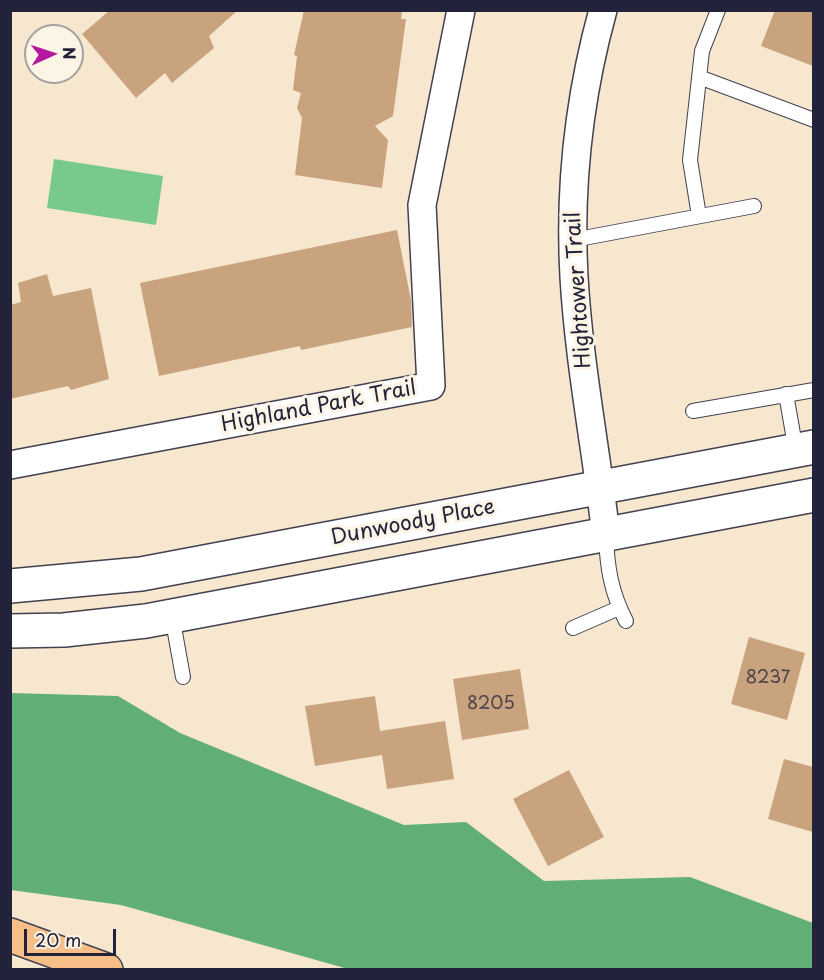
<!DOCTYPE html>
<style>
body{margin:0}
#map{position:relative;width:824px;height:980px;overflow:hidden;background:#f6e7ce;font-family:"Playpen Sans",sans-serif}
canvas{display:block}
.frame{position:absolute;inset:0;border:12px solid #22223b;pointer-events:none}
.north{position:absolute;left:24px;top:24px;width:60px;height:60px;box-sizing:border-box;background:#fcf5e5;border:2px solid #a5a1a1;border-radius:50%;rotate:87deg;font-size:16px;font-weight:700;line-height:24px;text-align:center;color:#22223b}
.north::after{content:'';display:block;margin:auto;width:21px;height:27px;background:#b5179e;clip-path:polygon(50% 0,100% 100%,50% 72%,0 100%)}
.scale{position:absolute;left:24px;top:929px;width:92px;height:27px;box-sizing:border-box;border:3px solid #22223b;border-top:0;padding-left:8px;font-size:18px;line-height:21px;white-space:nowrap;color:#22223b;-webkit-text-stroke:4px #fcf5e5;paint-order:stroke}
</style>
<div id="map">
<canvas width="824" height="980"></canvas>
<div class="frame"></div>
<div class="north">N</div>
<div class="scale">20 m</div>
</div>
<script>
const ctx = document.querySelector('canvas').getContext('2d');
ctx.lineJoin = 'round';
function paint(path, color) {
  ctx.fillStyle = color;
  ctx.fill(path, 'evenodd');
}
function stroke(path, color, width, dash) {
  ctx.strokeStyle = color;
  ctx.lineWidth = width;
  ctx.lineCap = dash ? 'butt' : 'round';
  ctx.setLineDash(dash || []);
  ctx.stroke(path);
}
function write(font, color, halo, rows, align = 'center') {
  ctx.font = font + ' "Playpen Sans",sans-serif';
  ctx.lineWidth = 6;
  ctx.setLineDash([]);
  ctx.textBaseline = 'middle';
  ctx.strokeStyle = halo;
  ctx.fillStyle = color;
  for (const [text, x, y, turn = 0] of rows) {
    ctx.save();
    ctx.translate(x, y);
    ctx.rotate((+turn || 0) * Math.PI / 180);
    ctx.textAlign = isNaN(turn) ? turn : align;
    if (halo) ctx.strokeText(text, 0, 0);
    ctx.fillText(text, 0, 0);
    ctx.restore();
  }
}
const green = new Path2D(`
 M54 159 163 176 156 225 47 208Z`);
const forest = new Path2D(`
 M10 693 118 696 180 733 404 825 466 822 544 881 690 877 813 923V969H348L121 905 11 890Z`);
const building = new Path2D(`
 M110 10H238L209 36 214 48 172 83 165 73 136 98 82 34Z
 M304 10H402L401 19H406L393 116 375 126 388 140 382 188 295 175 302 118 297 108 301 93 293 90 297 56 294 55Z
 M775 10H813V66L761 46Z
 M397 230 411 300 412 327 301 350 300 346 159 376 140 283Z
 M47 274 53 296 91 288 109 379 71 390 68 386 10 399V305L21 302 18 283Z
 M749 637 805 653 787 720 731 704Z
 M520 669 529 729 462 740 453 679Z
 M375 696 380 731 445 721 454 779 387 789 382 755 315 766 305 706Z
 M784 759 813 767V832L768 819Z
 M569 770 604 837 548 866 513 799Z`);
const service = new Path2D(`
 M699 77 814 120
 M699 216 690 160 702 51 718 10
 M573 240 754 206
 M786 394 796 451
 M693 411 814 390
 M606 535C607 567 611 592 626 621
 M172 616 183 677
 M573 628 619 608`);
const minor = new Path2D(`
 M603 10C579 97 569 187 574 277 579 363 596 449 606 535
 M10 465 431 386 422 205 461 10`);
const tertiary = new Path2D(`
 M10 586 141 574 814 447
 M10 631 64 630 146 621 814 495`);
const motorway = new Path2D(`
 M10 935 106 970`);
const numberNames = [
 ["8237",768,678],
 ["8205",491,704]
];
const streetNames = [
 ["Hightower Trail",579,290,-94],
 ["Highland Park Trail",319,407,-11],
 ["Dunwoody Place",413,523,-11]
];
paint(green, '#78ca8c');
paint(forest, '#62ae78');
paint(building, '#c9a37e');
stroke(service, '#424051', 16);
stroke(minor, '#424051', 30);
stroke(tertiary, '#424051', 36);
stroke(motorway, '#424051', 36);
stroke(service, '#fff', 14);
stroke(minor, '#fff', 27);
stroke(tertiary, '#fff', 33);
stroke(motorway, '#f7be88', 33);
write('18px', '#4c424c', null, numberNames);
write('21px', '#22223b', '#fcf5e5', streetNames);
</script>
